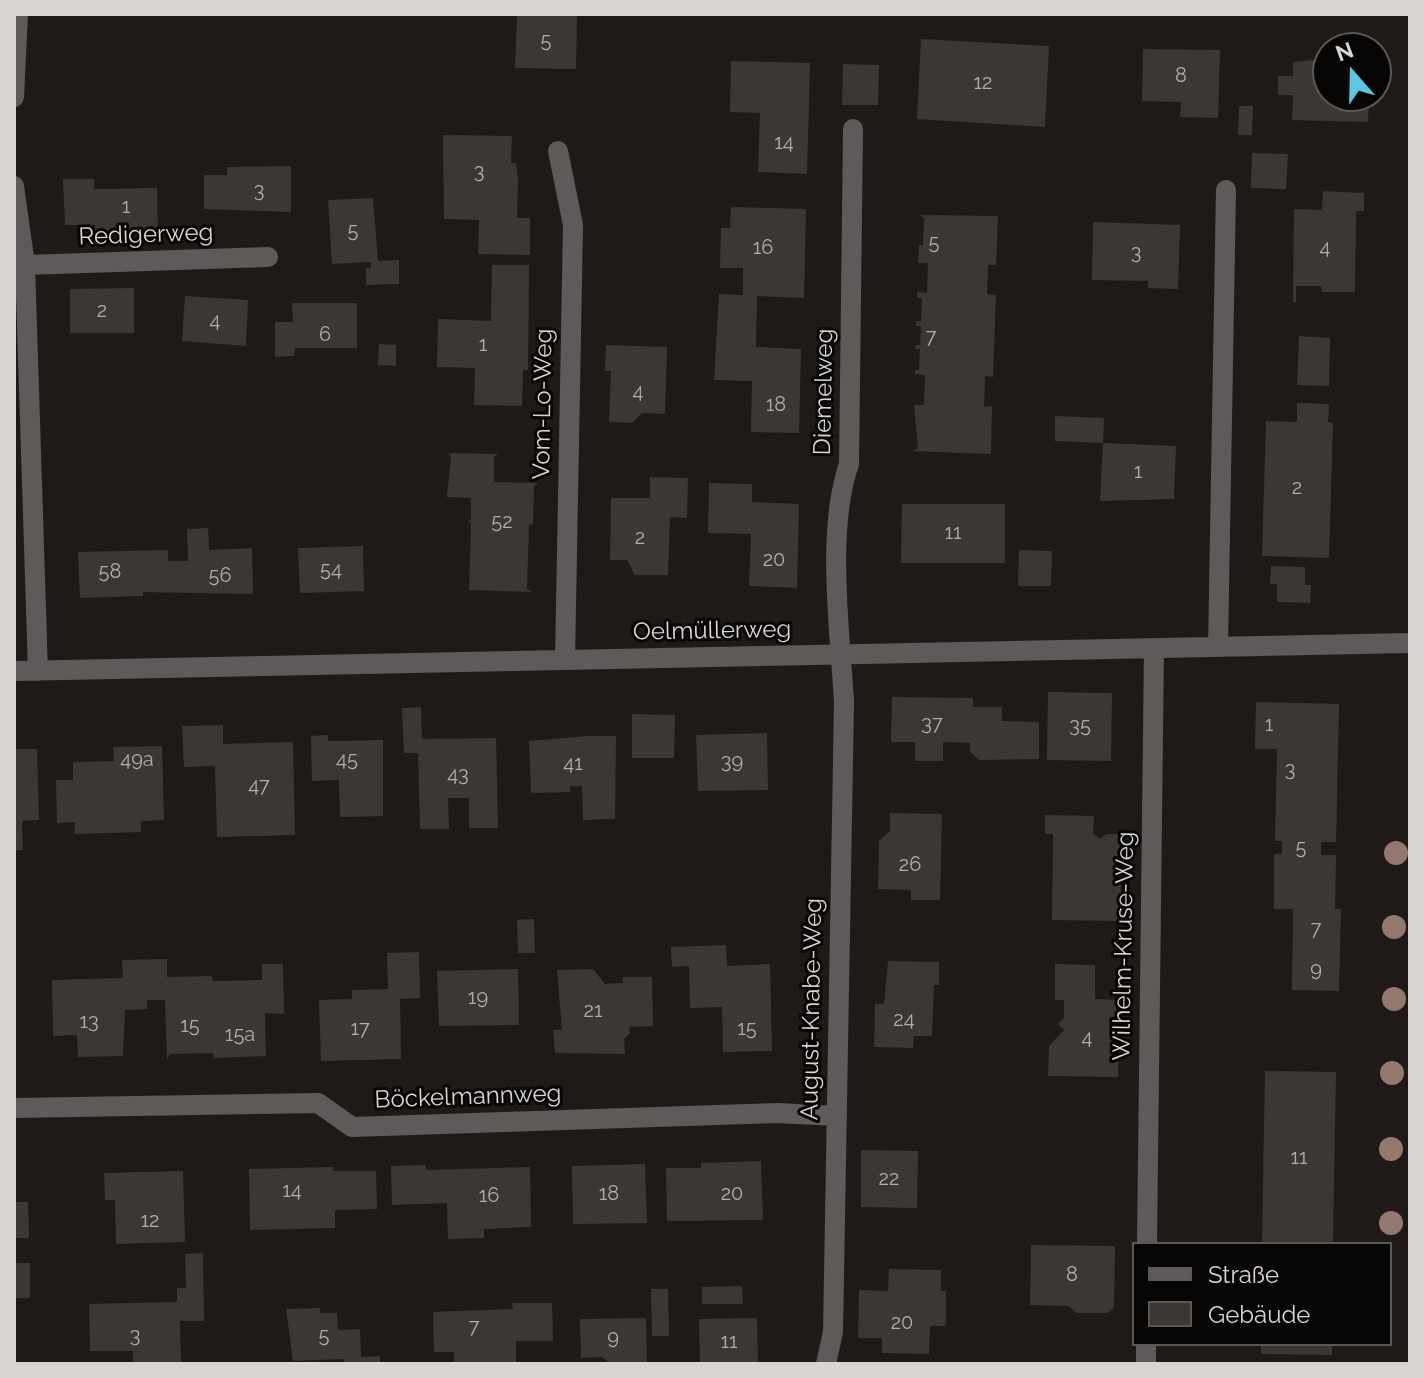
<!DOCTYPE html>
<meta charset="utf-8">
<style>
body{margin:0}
#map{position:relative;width:1424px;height:1378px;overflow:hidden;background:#1f1a18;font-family:Raleway,sans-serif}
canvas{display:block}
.frame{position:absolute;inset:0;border:16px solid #d7d4d2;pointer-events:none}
.legend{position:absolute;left:1132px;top:1242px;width:260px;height:104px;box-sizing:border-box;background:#070605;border:2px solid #5a5857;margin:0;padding:10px 14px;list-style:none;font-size:24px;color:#d7d4d2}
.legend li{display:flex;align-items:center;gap:16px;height:40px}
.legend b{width:40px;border:2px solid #5a5857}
.north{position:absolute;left:1312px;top:32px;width:80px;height:80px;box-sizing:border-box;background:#070605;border:2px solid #5a5857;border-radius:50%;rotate:340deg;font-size:22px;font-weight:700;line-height:32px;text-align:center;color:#d7d4d2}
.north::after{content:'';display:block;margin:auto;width:28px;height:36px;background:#5ac8e5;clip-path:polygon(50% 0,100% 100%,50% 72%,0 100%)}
</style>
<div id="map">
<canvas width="1424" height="1378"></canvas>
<div class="frame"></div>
<ul class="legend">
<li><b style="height:10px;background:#5d5a59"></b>Straße</li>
<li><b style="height:22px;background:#3d3734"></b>Gebäude</li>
</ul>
<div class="north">N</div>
</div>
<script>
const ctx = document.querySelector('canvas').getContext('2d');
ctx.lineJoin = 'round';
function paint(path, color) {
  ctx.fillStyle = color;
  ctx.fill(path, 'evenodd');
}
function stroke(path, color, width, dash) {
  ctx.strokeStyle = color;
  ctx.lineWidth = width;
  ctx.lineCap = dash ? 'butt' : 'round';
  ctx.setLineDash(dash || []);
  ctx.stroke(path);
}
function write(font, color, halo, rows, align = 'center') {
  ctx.font = font + ' Raleway,sans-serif';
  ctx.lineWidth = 6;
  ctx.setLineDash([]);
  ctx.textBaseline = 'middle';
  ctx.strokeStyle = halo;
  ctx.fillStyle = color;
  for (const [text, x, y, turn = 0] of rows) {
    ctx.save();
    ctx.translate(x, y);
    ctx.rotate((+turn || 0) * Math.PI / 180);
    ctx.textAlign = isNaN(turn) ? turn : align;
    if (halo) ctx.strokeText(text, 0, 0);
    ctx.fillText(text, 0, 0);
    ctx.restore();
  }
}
const building = new Path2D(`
 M517 14H577L576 69 515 68Z
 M921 39 1049 46 1045 127 917 119Z
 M1143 49 1220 50 1218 118 1180 117 1181 102 1142 101Z
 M1314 60H1328V96H1369L1368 122 1292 120 1293 95H1278V76H1293V62Z
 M731 61 810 63 807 174 758 172 760 113 730 112Z
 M843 64 879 65 878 105H842Z
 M1239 106H1253L1252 135H1238Z
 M443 135 512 136 511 163H516L518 179 517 218H530V255L478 254 479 220 444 219Z
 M1252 153 1288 154 1286 189 1251 188Z
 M291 166V212L204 209V175H227V167Z
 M63 179H94V189L157 188 158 233 95 235V225H65Z
 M1323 191 1364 193V211H1356L1355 292H1322L1321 286H1296V302H1293L1294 209 1322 210Z
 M373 198 378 261 399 260V284L366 285V268H371V262L332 264 328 200Z
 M731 207 806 209 804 298 757 296 756 347 801 349 799 433 751 432 752 381 714 380 719 294 743 295V268H720L721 228H730Z
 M919 215 998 216 996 265H988L987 294 996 295 993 377 985 376 984 407 992 406 991 454 913 451 918 448 914 405H924L925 375 915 374V370H919L920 349H915L916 345H920L921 326H916V321H921L922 298H917V292L927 293 928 263H918L919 245H923L924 218Z
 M1093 222 1180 225 1178 289 1148 288V281L1092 280Z
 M492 265H529L528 370H523L522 406 474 405 475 368 437 367 438 319 491 321Z
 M134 288V333H70V289Z
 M185 296 248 300 246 346 182 341Z
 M292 303H357V348H295L294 356 275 357V322H293Z
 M1299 336 1330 338 1329 386 1297 385Z
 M379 344 396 345V366L378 365Z
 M606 345 667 347 665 414 642 413 632 423 609 422 611 371H605Z
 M1297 403 1329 404 1328 422 1333 423 1329 558 1262 556 1266 421 1297 422Z
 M1055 416 1104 418 1103 443 1055 441Z
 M1103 443 1176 446 1174 499 1100 501Z
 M448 453 498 454 494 457V482L538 483 534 486 533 525 529 524 527 589 532 592 469 590 471 523 468 520H471V498L447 497 451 456Z
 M650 477 688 478 687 518 670 517 668 575H635L627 560H610L611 498H650Z
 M709 483 752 484V502L799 504 797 588 749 586 751 534 708 533Z
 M902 504H1005V563H901Z
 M208 528 209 550 252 548 253 594 143 592V596L80 598 78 552 168 550V561H188L187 529Z
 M363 546 364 591 300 593 298 548Z
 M1019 550 1052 551 1051 586H1018Z
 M1271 566 1305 567V585H1311L1310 603 1277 602V584H1270Z
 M1048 692 1112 693 1111 761 1047 760Z
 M892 697 973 698V707H1002V721L1039 722V759L979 760 970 751V743L943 742V761H915V742H891Z
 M1256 702 1339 704 1336 842H1321V855H1336L1335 909H1341L1339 991 1292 990 1293 909H1274V854H1282V841H1275L1277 749H1255Z
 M421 707 422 739 496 738 498 828H469V798H448L449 829H420L418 753H404L402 708Z
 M632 714 675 715 674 758H632Z
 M223 725V744L293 742 295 835 217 837 215 766 184 767 182 726Z
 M767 733 768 790 698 791 696 735Z
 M328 735V741L383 740V816L340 817 339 780 312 781 311 736Z
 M588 736H616L615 819 583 820 582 786H570V792L531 793 529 741Z
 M162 746 164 820 141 821V832L74 834 75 822 57 823 56 780H73V762L114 761 113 747Z
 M14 749H37L39 820 22 821 23 850H14Z
 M890 813 942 814 940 900H911V890L878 889 879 841 890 831Z
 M1045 815 1094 816 1093 834 1100 839 1106 834H1122L1120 921 1052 920 1053 834H1045Z
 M534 919 535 953H518L517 920Z
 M726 945 727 966 770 964 772 1051 723 1052 722 1007 690 1008 689 966 672 967 671 947Z
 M419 952 420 998 400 999 401 1059 321 1061 319 1000 352 999V990L388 989 387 953Z
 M167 959V977L212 976 213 981 262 980V964H283L284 1014 265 1013 266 1056 214 1058 213 1053 170 1054 167 1059 165 1000H147V1009L125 1010 123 1056 78 1057 77 1035 53 1036 52 980 123 978 122 960Z
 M888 961 939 962V985H934L932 1036H914L913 1048 874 1047 875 1004H884Z
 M1055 964 1095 965V999L1119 1000 1118 1077 1048 1076 1049 1046 1064 1030 1058 1024 1064 1018V1000H1055Z
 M518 969 519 1025 439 1026 437 971Z
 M593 969 605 984 623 983V977H652L653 1026 629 1027 630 1033 624 1039 625 1054 555 1053 553 1030H562L557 970Z
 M1265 1071 1336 1072 1333 1244H1262Z
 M861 1150 918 1151 917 1208 861 1207Z
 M761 1161 763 1220 667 1221 666 1168H701V1163Z
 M645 1164 647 1223 573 1224 572 1166Z
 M426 1165V1170L530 1167 531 1227 484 1229V1238L448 1239 447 1203 392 1205 391 1166Z
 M334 1167 333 1171H376L377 1209 335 1210V1228L250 1230 249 1169Z
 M183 1171 185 1242 116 1244 115 1200H105L104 1173Z
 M14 1202H28L29 1238H14Z
 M1031 1245 1115 1246 1114 1307 1108 1313H1076L1069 1306 1030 1305Z
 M203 1253 204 1321H180L181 1364H133V1351H90L89 1304 177 1302V1288H186L185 1254Z
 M14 1263H30V1298H14Z
 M889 1269 941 1270V1291H946V1320L945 1326H930L929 1354 882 1353V1338H858L859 1290 888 1291Z
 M742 1286 743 1304H702V1287Z
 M651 1289H668L669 1336H652Z
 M512 1303H552L553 1341H516V1364H454V1352H434L433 1312 513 1309Z
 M320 1308V1313H337L338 1330 360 1329 361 1357 380 1356V1364H344V1359L293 1361 286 1309Z
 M646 1318 647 1364H610L602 1357 581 1358 580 1319Z
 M757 1318 758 1364H700L699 1319Z
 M1261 1344H1332V1355L1261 1354Z`);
const minor = new Path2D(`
 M14 97 18 14
 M558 151 573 225 565 660
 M14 186 25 265 38 671
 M25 265 268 257
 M1218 647 1226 190
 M14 671 1410 643
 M14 1108 318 1103 352 1127 778 1113 836 1116
 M1147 1244 1154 648
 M826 1364 833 1332 844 702C840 632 826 530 849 464L853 129
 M1146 1364V1344`);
const trees = [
 [1396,853],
 [1394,927],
 [1394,999],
 [1392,1073],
 [1391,1149],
 [1391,1223]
];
const numberNames = [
 ["5",546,41],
 ["8",1181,76],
 ["12",983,83],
 ["14",784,143],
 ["3",479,172],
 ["3",259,191],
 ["1",126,207],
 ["5",353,231],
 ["5",934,243],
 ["16",763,248],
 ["4",1325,248],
 ["3",1136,253],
 ["2",102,311],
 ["4",215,321],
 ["6",325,335],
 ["7",931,337],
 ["1",483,345],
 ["4",638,392],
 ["18",776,405],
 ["1",1138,472],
 ["2",1297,488],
 ["52",502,522],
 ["11",953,533],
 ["2",640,538],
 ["20",774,560],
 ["54",331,570],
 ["58",110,572],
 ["56",220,576],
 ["37",932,724],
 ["1",1269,725],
 ["35",1080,726],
 ["49a",137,760],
 ["45",347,760],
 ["39",732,762],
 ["41",573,764],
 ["3",1290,770],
 ["43",458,775],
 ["47",259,786],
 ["5",1301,848],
 ["26",910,865],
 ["7",1316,929],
 ["9",1316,970],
 ["19",478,998],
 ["21",593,1011],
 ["24",904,1020],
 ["13",89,1022],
 ["15",190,1026],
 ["17",360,1029],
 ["15",747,1029],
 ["15a",240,1035],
 ["4",1087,1038],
 ["11",1299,1158],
 ["22",889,1179],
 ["14",292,1191],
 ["18",609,1194],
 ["20",732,1194],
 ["16",489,1196],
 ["12",150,1221],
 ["8",1072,1275],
 ["20",902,1323],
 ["7",474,1327],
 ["3",135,1336],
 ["5",324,1336],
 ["9",613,1338],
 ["11",729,1342]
];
const streetNames = [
 ["Redigerweg",146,235,-2],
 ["Diemelweg",824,392,-89],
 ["Vom-Lo-Weg",543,404,-89],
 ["Oelmüllerweg",712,631,-1],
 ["Wilhelm-Kruse-Weg",1124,946,-89],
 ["August-Knabe-Weg",812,1009,-89],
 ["Böckelmannweg",468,1097,-2]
];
paint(building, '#3d3734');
stroke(minor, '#5d5a59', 20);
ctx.fillStyle = '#94786d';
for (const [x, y] of trees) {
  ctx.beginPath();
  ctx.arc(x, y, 12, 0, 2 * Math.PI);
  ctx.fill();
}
write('20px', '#b0adaa', null, numberNames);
write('24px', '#d7d4d2', '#070605', streetNames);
</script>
